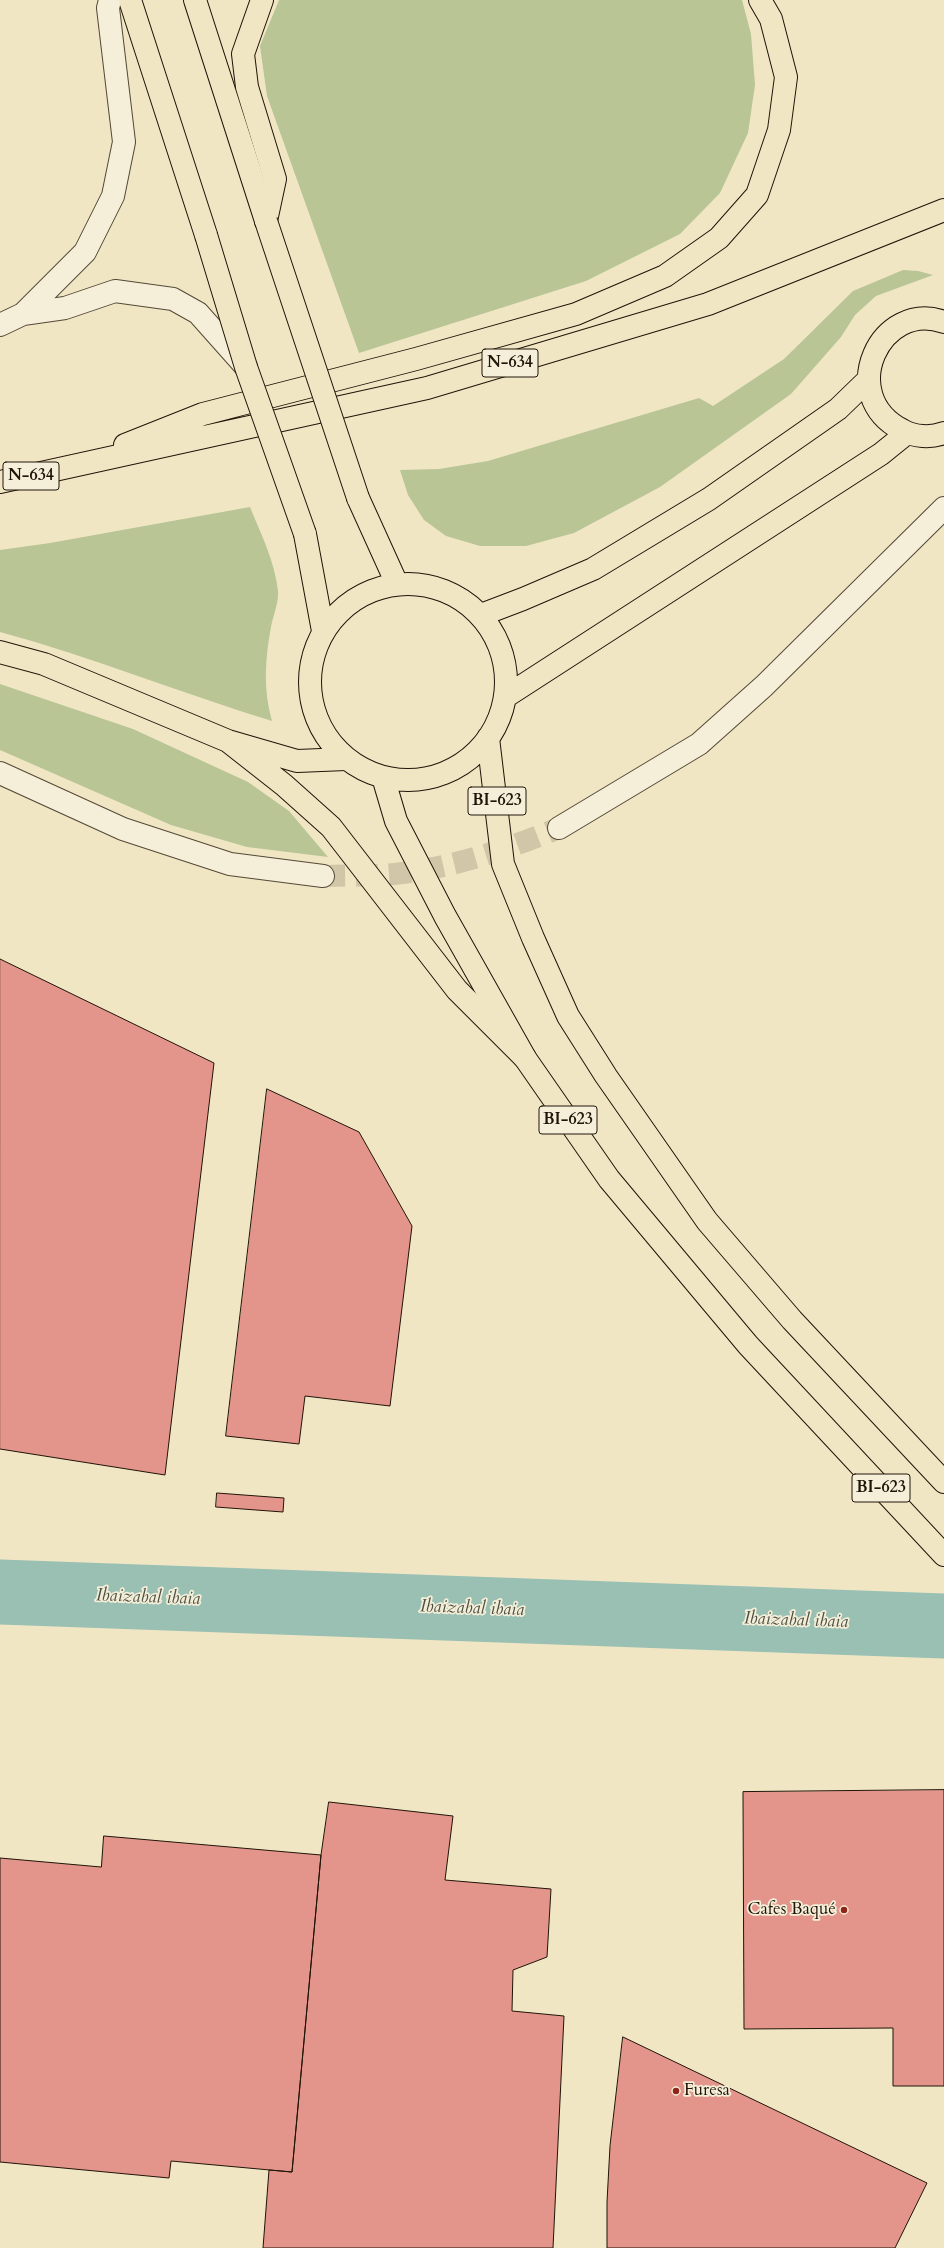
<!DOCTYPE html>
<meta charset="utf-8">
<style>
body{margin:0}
canvas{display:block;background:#f0e6c4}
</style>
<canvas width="944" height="2248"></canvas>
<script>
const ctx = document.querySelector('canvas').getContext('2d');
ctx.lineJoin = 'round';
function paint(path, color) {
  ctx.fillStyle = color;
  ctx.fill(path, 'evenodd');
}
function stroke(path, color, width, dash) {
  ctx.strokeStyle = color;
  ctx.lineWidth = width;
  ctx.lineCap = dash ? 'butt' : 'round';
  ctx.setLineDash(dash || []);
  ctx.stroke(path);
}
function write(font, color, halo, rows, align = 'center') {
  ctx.font = font + ' Cardo,serif';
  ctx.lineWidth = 3.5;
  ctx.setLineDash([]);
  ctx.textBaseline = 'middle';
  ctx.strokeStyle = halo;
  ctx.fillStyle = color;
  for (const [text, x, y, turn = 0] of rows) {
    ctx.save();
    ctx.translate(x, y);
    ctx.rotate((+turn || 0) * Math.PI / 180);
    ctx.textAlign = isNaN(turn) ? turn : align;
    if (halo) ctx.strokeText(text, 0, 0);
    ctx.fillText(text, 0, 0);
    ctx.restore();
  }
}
const green = new Path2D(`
 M279 0H742L751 34 755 85 748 133 720 193 680 234 586 281 359 353 267 96 260 46Z
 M903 270 918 271 933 275 876 296 855 315 841 337 791 394 660 487 574 533 526 546H480L446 536 424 520 408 495 400 470 439 469 488 461 699 398 713 406 784 359 853 291Z
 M250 507C261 534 275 562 278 591 279 602 273 616 271 627 265 659 263 690 272 721 181 693 92 657 0 632V550L50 543Z
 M0 684 133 729 248 782 289 811 328 857 247 847 171 825 0 750Z`);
const river = new Path2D(`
 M0 1592 944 1626`);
const building = new Path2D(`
 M0 959 214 1063 165 1475 0 1449Z
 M267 1089 359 1132 412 1226 390 1406 305 1396 299 1444 226 1436Z
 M217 1493 284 1498 283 1512 216 1507Z
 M944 1790V2086H893V2028L744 2029 743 1792Z
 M329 1802 453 1816 445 1880 551 1889 547 1957 513 1970 512 2011 564 2016 553 2248H263L269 2170 292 2172 321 1855Z
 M104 1836 321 1855 292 2172 171 2161 169 2178 0 2162V1858L101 1867Z
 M623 2037 927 2183 895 2248H607V2202L610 2146Z`);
const minorTunnel = new Path2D(`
 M323 876C347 875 370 876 394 874 452 868 505 850 559 828`);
const minor = new Path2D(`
 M23 314 85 252 113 196 124 142 108 8 110 0
 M0 325 23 314 65 308 115 291 173 299 198 313 246 367
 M0 773 123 829 230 864 323 876
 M559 828 699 744 764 686 944 508`);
const primary = new Path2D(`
 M130 0 206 235
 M195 0 266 221
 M944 322C881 299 835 395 902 430 914 437 931 438 944 433
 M358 498 397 584
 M305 534 323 631
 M310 682a98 98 0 1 1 196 0a98 98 0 1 1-196 0Z
 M481 615 523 599 593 569 709 499 838 409 869 379
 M505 697 881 454 907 433
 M488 738 503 864 533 938 568 1016 606 1076 707 1221 792 1320 944 1482
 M383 777 396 821 445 916 525 1058 609 1179 748 1345 944 1555`);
const trunk = new Path2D(`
 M262 0 243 54 247 87 275 179 266 221
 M125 445 203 414 416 359 576 314 665 276 719 238 757 195 779 130 786 77 771 19 760 0
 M0 482 427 388 708 304 944 210
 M0 652 44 664 228 741 297 761 346 759
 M228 741 284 785 331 827 457 990 525 1058`);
const primaryBridge = new Path2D(`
 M266 221 358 498
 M206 235 246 367 305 534`);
const markers = [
 [844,1910,4,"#8f2418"],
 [676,2091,4,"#8f2418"]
];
const shields = [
 [510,363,56],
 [31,476,56],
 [497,801,58],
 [568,1120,58],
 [881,1488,58]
];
const shieldNames = [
 ["N-634",510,363],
 ["N-634",31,476],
 ["BI-623",497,801],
 ["BI-623",568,1120],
 ["BI-623",881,1488]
];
const poiNames = [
 ["Cafes Baqué",836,1910],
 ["Furesa",684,2091,"left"]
];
const waterNames = [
 ["Ibaizabal ibaia",148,1598,2],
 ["Ibaizabal ibaia",472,1609,2],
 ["Ibaizabal ibaia",796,1621,2]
];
paint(green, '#b9c595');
stroke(river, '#9ac0b4', 65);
paint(building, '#e3958b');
stroke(building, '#211408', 1);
stroke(minorTunnel, '#d1c6a8', 22, [22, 11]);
stroke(minor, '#554837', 24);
stroke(primary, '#211408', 24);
stroke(trunk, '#211408', 24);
stroke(minor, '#f5efd9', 22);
stroke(primary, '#f0e6c4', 22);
stroke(trunk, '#f0e6c4', 22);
stroke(primaryBridge, '#211408', 24, []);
stroke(primaryBridge, '#f0e6c4', 22);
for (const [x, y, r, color] of markers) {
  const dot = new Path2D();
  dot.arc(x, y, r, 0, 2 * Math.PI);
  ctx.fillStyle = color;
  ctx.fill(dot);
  stroke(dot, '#f5efd9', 1.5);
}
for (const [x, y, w] of shields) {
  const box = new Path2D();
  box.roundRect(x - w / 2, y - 14, w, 28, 3);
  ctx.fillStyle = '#f5efd9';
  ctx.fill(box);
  stroke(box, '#211408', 1);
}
write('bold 16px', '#211408', null, shieldNames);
write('17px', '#211408', '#f5efd9', poiNames, 'right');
write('italic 18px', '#4b5044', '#f5efd9', waterNames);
</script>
